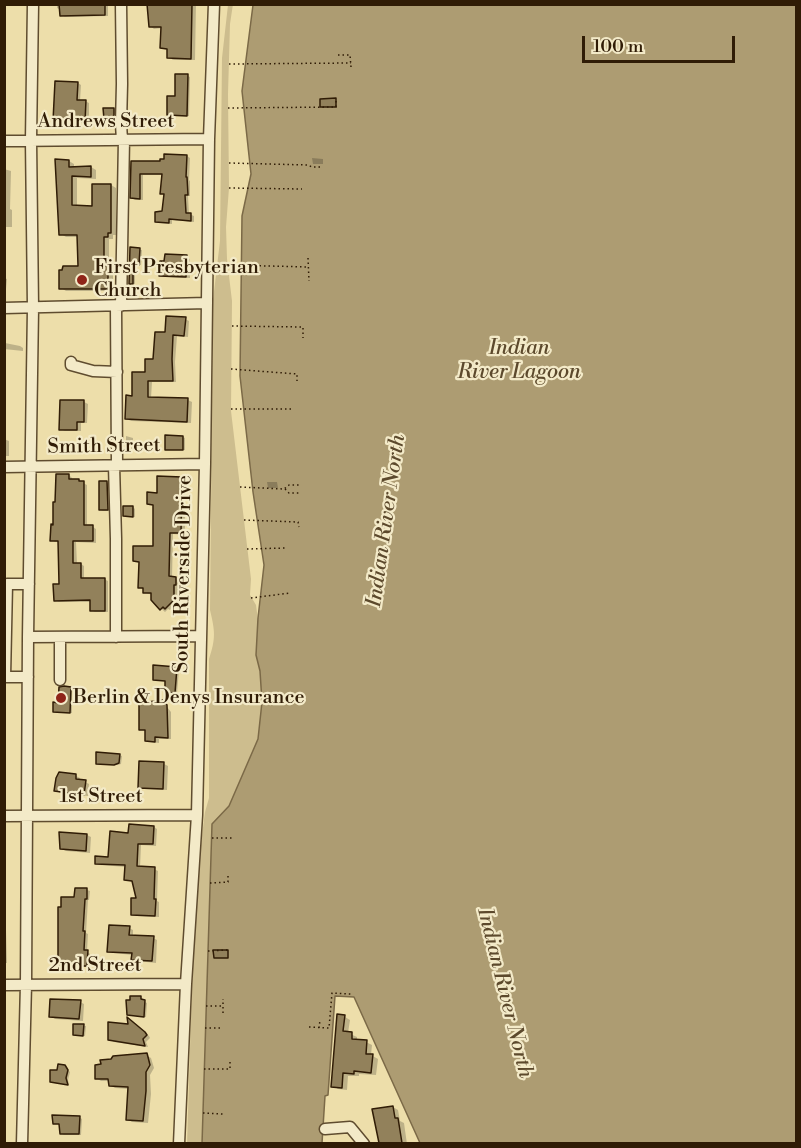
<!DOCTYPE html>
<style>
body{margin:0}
#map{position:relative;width:801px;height:1148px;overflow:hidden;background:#eddeaa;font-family:"Libre Bodoni",serif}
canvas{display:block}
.frame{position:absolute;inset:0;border:6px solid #301c06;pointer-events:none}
.scale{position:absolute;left:582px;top:36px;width:153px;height:27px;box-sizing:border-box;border:3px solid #301c06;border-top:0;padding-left:8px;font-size:18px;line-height:21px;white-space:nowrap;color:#301c06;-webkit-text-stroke:4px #f3eac8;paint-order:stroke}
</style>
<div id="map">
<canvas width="801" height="1148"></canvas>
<div class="frame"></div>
<div class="scale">100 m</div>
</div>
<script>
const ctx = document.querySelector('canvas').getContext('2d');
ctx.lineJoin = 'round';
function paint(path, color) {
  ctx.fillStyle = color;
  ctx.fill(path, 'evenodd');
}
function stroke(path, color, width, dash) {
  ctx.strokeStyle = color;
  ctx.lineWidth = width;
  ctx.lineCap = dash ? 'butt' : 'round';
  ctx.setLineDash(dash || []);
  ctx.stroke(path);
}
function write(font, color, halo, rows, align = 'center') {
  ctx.font = font + ' "Libre Bodoni",serif';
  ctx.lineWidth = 4.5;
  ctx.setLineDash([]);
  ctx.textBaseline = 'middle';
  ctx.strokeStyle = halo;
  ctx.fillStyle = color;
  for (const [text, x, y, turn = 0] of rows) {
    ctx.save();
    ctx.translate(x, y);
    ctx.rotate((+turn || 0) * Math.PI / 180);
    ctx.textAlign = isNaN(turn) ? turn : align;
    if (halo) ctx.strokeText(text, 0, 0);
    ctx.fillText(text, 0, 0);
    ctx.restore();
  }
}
const green = new Path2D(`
 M233 4 230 24 228 94 229 188 226 227 227 259 232 301 231 411 251 579 250 595 256 605 258 620 256 655 260 671 262 702 258 739 229 806 212 824 202 1143 187 1144 195 890 205 812 209 798V659C216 638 215 631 210 610L213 300 220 241 222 58 228 5Z`);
const water = new Path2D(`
 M253 5H796V1143H420L354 997 335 996 328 1095 325 1096 322 1143 202 1144 212 824 229 806 258 739 262 702 260 671 256 655 258 618 264 565 253 492 240 376 242 216 251 174 242 91Z`);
const shadow = new Path2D(`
 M57 4H108V16L65 17 61 15V10L57 8Z
 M149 4H196L195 60H173L169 57V50L162 47V28L154 29 150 26Z
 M176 76H188L190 77 189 116H170L168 115 176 98Z
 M78 83 81 85 80 101H85L89 103V123L58 122 55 120Z
 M114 109 116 110V119H108L105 118Z
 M187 156 190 158 189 180 190 181V196H188L189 214 194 216V222L172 220V224L160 223 157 221 163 212 165 195 162 193 163 175H143V200H135L132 198 133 163H162Z
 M312 158 323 159V164H313Z
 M69 161 74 164V168L91 167 96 170V179L77 178V207H93L111 185 116 188V235H113V239H109V268L113 271V291H66L61 288 80 267 79 237H66L61 234Z
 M4 169 11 171 10 209 12 210V227H4Z
 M131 249 142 250 141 265H135V284L130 283Z
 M186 257 190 259V278L165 277 161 275Z
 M4 278 7 279 6 289H4Z
 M185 319 189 321 188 337 177 336 175 362 176 382H152L151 398 188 400 192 402 191 423 131 421 127 419 134 397 155 361 166 334Z
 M4 328 5 343 20 346 23 348V351L4 349Z
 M84 402 88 404 87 423H81V431H65L61 429Z
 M126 436 133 438V449L126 448Z
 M183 437 185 438V450H169L166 449Z
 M4 439 9 441V456H4Z
 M69 475 72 478V480L79 481 87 485V527H93L96 529V543L76 542 77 564H81L84 566V580L104 579 108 581V612H95L91 610V602H59L55 600 60 586V542H55L52 540 54 526Z
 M181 479 185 481V535L173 534 172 578 180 581V587H178V603L170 610 168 609 165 612 152 600V595L144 592V590L140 587V563L134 561 154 548 155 506 148 504 158 494Z
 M267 482H277L278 488H268Z
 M107 483 109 484 110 511H103L101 510Z
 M133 507 135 509V517L124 516Z
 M176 668 179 670 177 693H169L166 691 167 681 154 679Z
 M70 688 72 689V713L57 712 54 711Z
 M163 702 171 712V739H159V743L151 742 147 740V731L141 729Z
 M119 755 122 756 121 764 117 765 97 763Z
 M164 764 168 766 167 790 144 789 140 787Z
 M76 776 80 778 79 781 85 782 89 784 88 796 60 793 56 791Z
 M154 827 157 829 156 846 141 845 140 868 154 869 158 871 157 901 159 902V917L136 916 132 914 138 900 133 882 126 880V867L100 865 96 863 110 858 130 834Z
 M87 835 91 837 90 853 66 851 62 849Z
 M87 890 90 891 89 900H88L86 933 88 934 87 951 90 954V967H62L59 965 75 899Z
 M129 928 133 930V936L153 938 157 940 156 963 137 961 133 959V955L113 953 109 951Z
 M4 929 6 930 7 963H4Z
 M141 998 143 999V1001L147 1003 146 1017 131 1015Z
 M80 1002 84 1004 83 1021 55 1019 51 1016Z
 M339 1016 345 1017 350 1020 348 1033 357 1037V1041L366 1042 372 1045 371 1055 378 1059 376 1075 359 1074V1076H348L347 1090 338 1089 333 1086Z
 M132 1021 149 1036 150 1038 146 1042 148 1047 114 1042 109 1039 129 1026Z
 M75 1025 86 1026 85 1036 77 1035Z
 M146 1055 151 1058 154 1068 150 1075 151 1094 148 1123 132 1122 127 1119 129 1089 115 1088 110 1085V1081H101L96 1078 102 1065Z
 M65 1067 70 1072 68 1080 69 1085 54 1083 59 1072Z
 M393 1107 398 1110 400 1121 404 1123 407 1144H380L374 1110Z
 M79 1117 82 1119 81 1135H64L61 1133 66 1124Z`);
const building = new Path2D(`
 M59 4H105V15L60 16Z
 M147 4H192L191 59 167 58V49L160 48 161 27H149Z
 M175 74H188L187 116 167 115V96H175Z
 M55 81 78 82 77 100H86L85 122 53 121Z
 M336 98V107H320V99Z
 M103 108H114V119H104Z
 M164 154 187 155 186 177H187L188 195H185L186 213H191V221L169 219V223L155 222V212L162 211 164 194H160L162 174H140V199L130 198 131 161H160V159H164Z
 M55 159 69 160V167L91 166V177L72 176V205L92 206V184H111V233H108V237H104V266H108V289H59V270H62L63 266H78L77 235H59Z
 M130 247 140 248 139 265 133 264V284H129Z
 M165 254 187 255 186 277 159 276 160 261H164Z
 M166 316 186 317 184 336 173 335 172 359 173 381H148V397L188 398 187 422 125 419 126 395 132 396V372H145V359H153L155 332H165Z
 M60 400H84V422H77V430H59Z
 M165 435 183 436V450H165Z
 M56 474H69V479H79V481H84V525H93V541H73V563H81V578H105V611H90V600L54 601 53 584H59L58 541H50L51 524 53 525V502H55Z
 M157 476 182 477 181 533H170L169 576 176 577V585H174V600L165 609 163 607 160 610 151 600V593H143V588H138L139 562 133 561V546H153V505L147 504V492L157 493Z
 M99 481H107L108 510H99Z
 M123 506H133V517L123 516Z
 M153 665 177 667 175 693 165 692V681L153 680Z
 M64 686 71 687 70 713 53 712V702L58 703 59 687Z
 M163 700 167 705 168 738 155 737V742L145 741V730H139V703Z
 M96 752 120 754 119 763 114 765 96 764Z
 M139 761 164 762 163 789 138 788Z
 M59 772 76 774V779L86 780 84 795 54 791 56 778Z
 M129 824 154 826 153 844H138L137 866 155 867 154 899H156L155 916 131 915V898H136L132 881 124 880 125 865 95 864V856L108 857 110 831 128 833Z
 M59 832 87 834 86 851 60 849Z
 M75 888H87V899H85L83 931H85L84 950H88L87 966H58V907H61V897H74Z
 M109 925 130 926 129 935 154 936 152 961 131 960 132 953 107 952Z
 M213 950H228V958H214Z
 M130 996H141V999L145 1000 144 1017 127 1015 126 1000H130Z
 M50 999 81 1000 79 1019 49 1017Z
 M337 1014 345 1015 343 1031 352 1032V1039L367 1040 366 1054H373L371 1073 354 1071V1074L343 1073 342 1088 331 1087Z
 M127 1017 145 1032 147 1035 143 1039 145 1046 108 1040V1022L128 1024Z
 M73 1024H84L83 1036 73 1035Z
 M147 1053 150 1065 146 1072V1091L143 1121 126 1120 128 1087 109 1086 108 1079H95V1065L101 1064 100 1060 111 1059 113 1056Z
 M58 1064 65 1065 68 1070 66 1078 68 1085 50 1082V1070H57Z
 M393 1106 395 1118H398L402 1143H379L372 1109Z
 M52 1115 80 1116 79 1134H60L59 1124H53Z`);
const path = new Path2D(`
 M338 55H350L351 67
 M229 64 351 63
 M228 108 336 107V98
 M229 163 308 165 312 167H322
 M229 188 302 189
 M308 258 309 281
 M228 265 309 267
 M232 326 303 327V338
 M231 369 297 374V381
 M231 409H294
 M240 487 284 489 289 485H299
 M285 489 289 493H299
 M244 520 298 522 299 527
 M247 549 285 548
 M251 598 290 593
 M212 838H233
 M210 883 228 882V873
 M208 951 228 950
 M206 1006H223
 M223 1013V999
 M309 1027 329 1028 332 993 351 994
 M205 1028H223
 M319 1028 320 1020
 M204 1069H230V1061
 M203 1113 223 1114`);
const minor = new Path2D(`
 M121 4 122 84 121 124 122 140
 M4 141 209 139
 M116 306 117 465
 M121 306 124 139
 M4 308 207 303
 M71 362V365L93 371 117 372
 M114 465 116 539V637
 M4 467 205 464
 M28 637 201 636
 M28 677H5L7 584H29
 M60 680V637
 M4 816 197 815
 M4 985 186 984
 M325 1129 350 1127 364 1144
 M22 1144 26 984 28 637 33 308 31 140 33 4
 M179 1144 186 984 197 815 205 464 209 139 214 4`);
const markers = [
 [82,280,6,"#8f2418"],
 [61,698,6,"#8f2418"]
];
const streetNames = [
 ["Andrews Street",106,122],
 ["Smith Street",104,447,-1],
 ["South Riverside Drive",184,574,-89],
 ["1st Street",101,797],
 ["2nd Street",95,966]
];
const poiNames = [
 ["First Presbyterian",94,268],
 ["Church",94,291],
 ["Berlin & Denys Insurance",73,698]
];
const waterNames = [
 ["Indian",519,349],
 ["River Lagoon",519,373],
 ["Indian River North",387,521,-82],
 ["Indian River North",504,993,76]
];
paint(green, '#cdbd8e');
paint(water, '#ad9c72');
stroke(water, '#7b6947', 1.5);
paint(shadow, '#0003');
paint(building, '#92815b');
stroke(building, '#301c06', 1.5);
stroke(minor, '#5f4c2f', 13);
stroke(path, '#301c06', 1.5, [1.5, 3]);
stroke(minor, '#f3eac8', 10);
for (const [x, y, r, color] of markers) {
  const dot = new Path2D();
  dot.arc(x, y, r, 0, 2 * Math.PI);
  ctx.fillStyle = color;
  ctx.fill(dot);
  stroke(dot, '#f3eac8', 2);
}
write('20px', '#301c06', '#f3eac8', streetNames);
write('20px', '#301c06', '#f3eac8', poiNames, 'left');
write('italic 21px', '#5c492c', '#f3eac8', waterNames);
</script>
